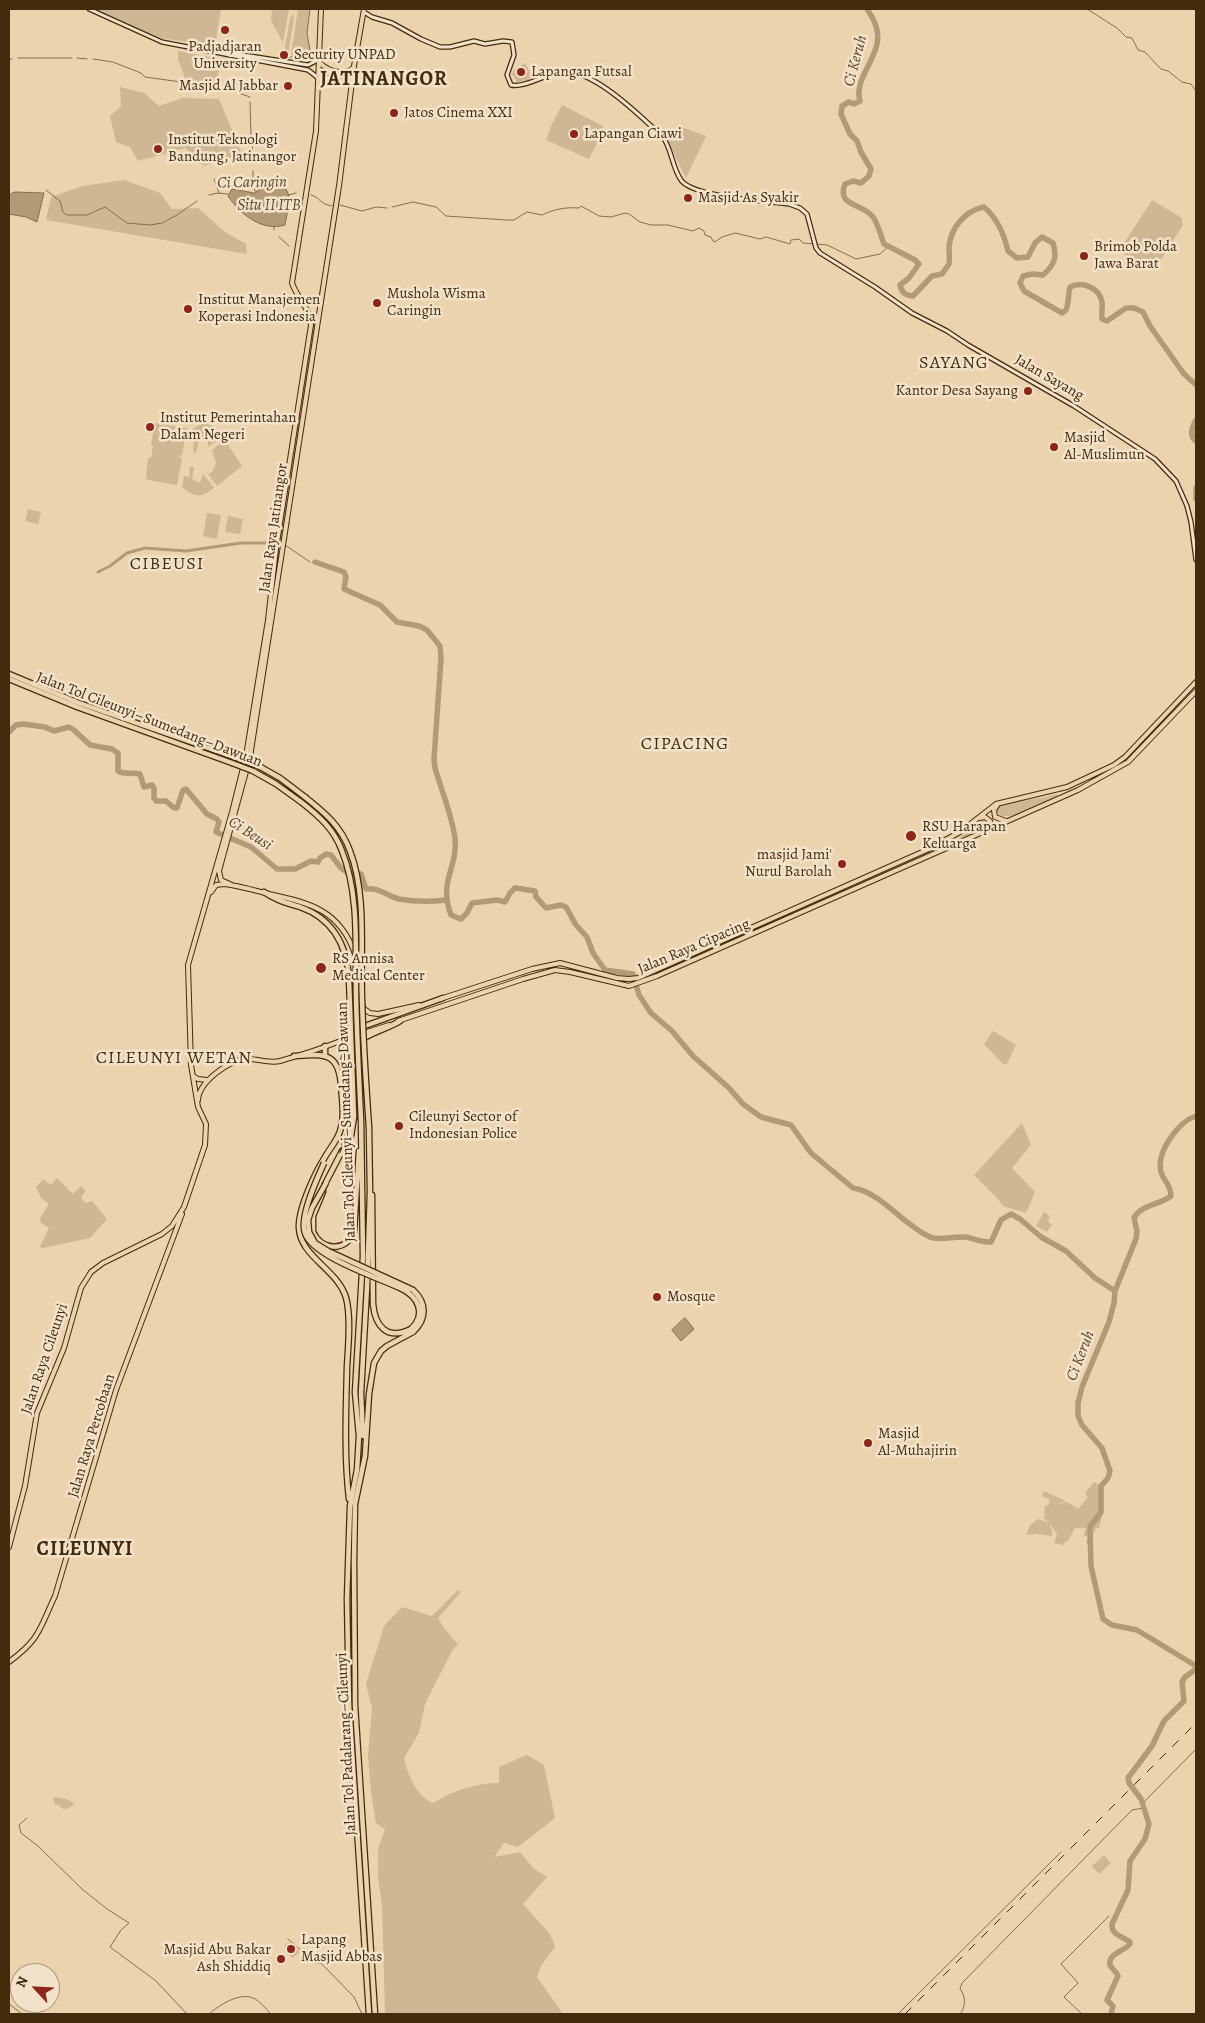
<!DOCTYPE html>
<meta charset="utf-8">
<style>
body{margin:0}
#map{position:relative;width:1205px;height:2023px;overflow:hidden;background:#ebd3ad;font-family:Alegreya,serif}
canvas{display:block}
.frame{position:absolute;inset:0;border:10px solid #432c0e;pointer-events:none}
.north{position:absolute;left:10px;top:1963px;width:50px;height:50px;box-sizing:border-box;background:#f2e2ca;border:1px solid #ac997f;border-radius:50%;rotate:295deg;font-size:14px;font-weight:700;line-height:20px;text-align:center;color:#432c0e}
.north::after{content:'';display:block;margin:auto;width:18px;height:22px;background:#8f2418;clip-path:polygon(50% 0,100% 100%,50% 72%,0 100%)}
</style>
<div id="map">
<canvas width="1205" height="2023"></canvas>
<div class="frame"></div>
<div class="north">N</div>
</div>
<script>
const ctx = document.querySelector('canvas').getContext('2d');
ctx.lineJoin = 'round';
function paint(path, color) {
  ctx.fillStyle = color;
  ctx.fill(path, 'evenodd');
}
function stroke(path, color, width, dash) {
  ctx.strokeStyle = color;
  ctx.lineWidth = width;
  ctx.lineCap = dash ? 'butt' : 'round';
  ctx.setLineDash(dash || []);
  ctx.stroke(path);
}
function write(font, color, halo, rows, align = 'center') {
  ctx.font = font + ' Alegreya,serif';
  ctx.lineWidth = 5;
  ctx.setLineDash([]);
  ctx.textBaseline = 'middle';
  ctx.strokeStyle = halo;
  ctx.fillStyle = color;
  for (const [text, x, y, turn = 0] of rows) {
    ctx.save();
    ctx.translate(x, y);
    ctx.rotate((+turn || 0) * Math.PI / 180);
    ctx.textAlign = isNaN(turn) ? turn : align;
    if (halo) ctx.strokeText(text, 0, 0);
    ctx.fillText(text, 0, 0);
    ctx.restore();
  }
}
const green = new Path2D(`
 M94 9H221L215 46 160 38Z
 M271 9H289L283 43 271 20 272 10Z
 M298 9H310L307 33 311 56 306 58 291 55Z
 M293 14 294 18 288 54 284 53 290 18Z
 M178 51 221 59 216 86 187 83 178 60Z
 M525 63 532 76 528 81 517 83 514 76 511 75 515 69Z
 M120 87 144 93 159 106 183 98 219 99 242 154 205 166 191 159 186 148 138 161 130 147 116 142 110 116 121 106Z
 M562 105 603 126 600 138 589 159 546 140 551 126Z
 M679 126 706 136 686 178 667 139Z
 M124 180 160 193 172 209 198 208 225 232 246 244 247 254 46 220 51 197 83 186Z
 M1152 200 1182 218V222L1183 225 1156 267 1149 269 1119 251Z
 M155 423 187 428 182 455 179 456 182 459 177 485 148 480 146 478 148 458H151L153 446 151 445Z
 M203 423 214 426 222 437 208 447V441L199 440 196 453 193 452 194 442 189 440 191 430Z
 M225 440 242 466 217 486 208 474 212 472 216 463 212 450Z
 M190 467H194L192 479 200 483 203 474 214 488C200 498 196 498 182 487L184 476 189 477Z
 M28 509 41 512 38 524 25 521Z
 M207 513 221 515 217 539 203 536Z
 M228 516 243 519 240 534 225 532Z
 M1057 794V796C1044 802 1006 826 996 812L997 807 1001 804 1046 797Z
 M982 820 987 822 986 827 954 842Z
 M993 1031 1016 1045 1007 1064H1003L984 1044Z
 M1022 1123 1031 1145 1012 1168 1035 1192 1026 1213 1003 1206 997 1198 974 1175Z
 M57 1178 73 1194 81 1186 86 1191 81 1197 85 1203 92 1201 107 1219 90 1238 43 1248 40 1247 49 1228 41 1223 40 1218 49 1204 41 1198 36 1187 43 1179 51 1185Z
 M1044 1212 1050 1216 1048 1222 1052 1224 1047 1232 1036 1226Z
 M1094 1482 1104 1487 1102 1506 1103 1514 1099 1528H1096L1088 1544 1086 1543 1088 1536H1084L1085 1529 1091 1528H1075L1068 1541H1066L1063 1545 1054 1543 1057 1534 1049 1523 1053 1534 1051 1536 1037 1534 1026 1535 1030 1525 1038 1519 1049 1523 1044 1518 1045 1506 1051 1505H1048L1050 1500 1042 1496 1044 1491 1066 1501 1054 1504 1067 1502 1078 1509 1088 1497 1085 1493Z
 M458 1590 461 1592 438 1618 442 1625 458 1645 453 1649 425 1704 419 1733 404 1758C408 1775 416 1796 433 1803 453 1791 475 1783 499 1783V1767L527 1755 544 1765 555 1818 518 1847 504 1843 494 1857 520 1852 533 1868 547 1877 523 1904 550 1934 555 1947 541 1966 537 1977 563 2014H385L382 1905 378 1878V1848L385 1830 376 1823 371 1792 368 1756 372 1708 366 1684 384 1626 402 1607 432 1616Z
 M53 1797C61 1798 71 1798 74 1805L66 1809 61 1808 60 1805H55Z
 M1104 1855 1111 1863 1099 1874 1092 1866Z
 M289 1942 300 1952 292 1958 284 1946Z`);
const water = new Path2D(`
 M264 186H278L286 189 290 198 285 225C262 232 240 214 228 196L232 189 254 193Z
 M15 192 44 193 37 222 26 217 9 214V195Z
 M685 1318 694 1329 681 1341 672 1330Z`);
const stream = new Path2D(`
 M1087 9 1117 28 1126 37 1132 38 1138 50 1145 52 1161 69 1168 71 1182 82 1191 84 1196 91
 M18 58H72
 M77 58 87 59
 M290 58 292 56 306 58 311 56 307 33 310 9
 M9 59H12
 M93 59 113 62 141 73 145 77 225 88 250 97
 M250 102 251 137
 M252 143 253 159
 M253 171V187L256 192
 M214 179 219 193
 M46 190 60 201 63 212 67 215H87L105 207 127 223 150 225 162 223 177 215 197 201
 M209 195 218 193 228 194
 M288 195 296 193
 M311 195C320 197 319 204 332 206
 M340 205 362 211 376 207 387 208
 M392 207 413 202 436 207 446 216 507 220H514L527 212 542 215C554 209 566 207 579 208L581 206 599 216 611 217 625 213 629 214 640 222 651 225H668L693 231 699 228 704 231 705 235 711 237 713 241 715 242 722 237 735 233 760 239 766 237 790 244 791 240 799 239 803 243 827 245 856 259 880 254 888 247
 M274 227V230
 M279 237 289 246
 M285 545 310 562
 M1143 1803 1196 1749
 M27 1818 19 1825 21 1833 38 1846 82 1889 107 1909 129 1923 121 1930 110 1947 156 1981 187 2014
 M1113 1917 1115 1918
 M288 1939 315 1963H321L354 1997 362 2014
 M9 2004 22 2014
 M209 2014C219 2005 240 1992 253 1998 259 2000 266 2009 271 2014
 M898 2014 1061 1852
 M960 2014C966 2007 966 1996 960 1989L962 1983 1132 1810 1144 1808
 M1082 2014 1064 1997 1078 1983 1061 1964 1109 1916`);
const canal = new Path2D(`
 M98 572 110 566 127 553 145 548 186 551 241 543H273`);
const river = new Path2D(`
 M867 9C871 15 876 23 877 30 883 55 853 77 860 101L854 104 849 102 842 106 841 114 850 134 857 141 861 152 871 169 869 176 861 183 853 181 845 184C836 207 863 203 873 217 878 224 881 236 884 244L915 260 919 264 909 278 900 285C902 293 905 295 913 296L932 276 942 274C944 271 947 267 949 264 950 259 949 252 949 247 951 228 964 211 984 207 997 218 1004 234 1008 251L1017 258 1028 257 1035 243 1042 237 1053 243C1057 258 1055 264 1043 275L1032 274 1023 276 1020 283 1024 291 1062 313 1066 310C1069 303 1068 295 1070 287 1082 281 1099 287 1102 302 1103 308 1101 313 1102 319L1107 321 1126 308H1134L1143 312 1150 326 1184 374 1196 385
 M1196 420C1192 427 1189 436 1196 441
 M1196 488V499
 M315 562 344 572 346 577 344 589 380 605 397 622 419 626 427 630 440 646 441 658 434 759 435 768C441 789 453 818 455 839 458 868 438 881 451 915L461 919 467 913 472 903 497 900 505 902 510 893 515 888 535 891 536 897 546 908 561 905 566 907 576 925 587 937 593 953 605 970 633 974 639 995 651 1013 672 1031 693 1056 729 1088 743 1104 761 1117 791 1125 811 1153 853 1188C881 1192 904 1226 930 1237 940 1241 954 1236 965 1237 974 1238 981 1243 991 1242L1001 1220 1011 1214 1020 1219 1041 1237 1066 1251 1095 1278 1115 1291
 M9 732 16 725 23 724 45 727 54 731 69 727 74 730 90 745 112 749 118 753V771C125 775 133 772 140 774L144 787 152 785 154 788V798L156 801H166L174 808H177L183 790 186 789 207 814 217 819 219 822 216 832 251 847 277 869H295L311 861 318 862 320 858 326 854 331 855C343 870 340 872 361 874L366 889C379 887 387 896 399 899 415 902 430 902 446 900
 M1196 1116C1178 1122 1156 1152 1161 1172 1164 1182 1171 1185 1171 1196 1160 1205 1140 1205 1134 1218L1137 1231 1136 1239 1115 1291 1114 1303 1109 1322 1082 1387 1078 1403V1416L1082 1425 1102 1448 1110 1471 1108 1478 1101 1486V1512L1090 1527V1531L1091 1566 1103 1619 1112 1625 1137 1630 1196 1666
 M1111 2014 1113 2006 1107 2000 1118 1976C1116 1971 1112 1969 1110 1965 1107 1954 1125 1951 1130 1944V1942C1122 1936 1111 1935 1112 1924L1128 1890 1130 1861 1145 1839 1149 1824 1141 1799 1129 1783 1128 1778 1152 1746 1164 1721 1184 1701 1182 1682 1185 1677 1196 1669`);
const secondary = new Path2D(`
 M89 9 162 42 308 70 317 77
 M364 12 372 17 392 23 421 39 440 47H450L474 41 485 44 503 41 512 42 514 55 507 75 511 85C524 88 545 75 559 72 591 66 640 116 663 137 672 150 672 167 681 180 692 197 767 201 789 204L800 208 807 214 816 248 820 253 875 287 912 313 947 331 968 345 1074 406 1155 459 1176 481 1187 506 1191 522 1196 560
 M192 47 308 65 318 60`);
const trunk = new Path2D(`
 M318 60C324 70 344 77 353 68
 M317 77 323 72C334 74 347 73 352 83
 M998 804 994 810 995 817 1006 821
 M979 818 985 817 990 821 991 825 987 830
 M232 885 221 880 219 871 250 757 339 186 354 66 364 9
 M211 892 216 885 224 884C239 886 254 890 269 894 310 903 340 910 355 954
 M358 965V1011
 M359 997 364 1009 370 1013 378 1014 419 1005
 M440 999 532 969 560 963 617 978 629 979 638 978 929 849 960 832 996 804 1067 787 1114 765 1125 757 1196 682
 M398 1021 523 979 555 970 570 972 629 986 657 976 1078 790 1128 762 1196 691
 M342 1040 389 1025
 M193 1076 198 1079 207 1080
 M198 1100C199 1082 228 1061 245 1059 257 1058 268 1064 280 1061 301 1055 323 1048 343 1040
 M9 1547 25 1486 37 1413 64 1348 81 1288 91 1272 103 1263 162 1234 172 1226 184 1207 205 1145 206 1124 198 1107 191 1065 188 965 232 812 246 756 268 620 276 549 311 325C310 308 297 298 292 283L316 131 321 9
 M9 1662C40 1639 39 1630 55 1596L116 1390 182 1214`);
const motorway = new Path2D(`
 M9 674 79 703 234 757
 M9 679 77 707 232 763
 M257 765 280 778 305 797
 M253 771 276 784 301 802
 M264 892C275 900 287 903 300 907 334 919 347 946 349 979
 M362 1027 443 998
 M325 1046V1056
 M294 1056C323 1054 339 1051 341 1086 342 1100 345 1117 340 1131 337 1141 330 1148 325 1157 315 1173 298 1209 299 1228 300 1258 342 1271 347 1302 351 1323 348 1346 347 1367 346 1410 344 1456 349 1499
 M345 1116 343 1063 347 1045
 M361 1120 363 1256 355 1392 359 1436 357 1470 350 1506 347 1599 349 1704 369 2014
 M345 1144C348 1136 351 1126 351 1117 351 1096 339 1057 358 1042 369 1033 387 1029 400 1021
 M325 1184 342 1151
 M323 1192 313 1216V1232C322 1251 346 1252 354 1232L359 1151
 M372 1195 373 1304C375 1326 387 1341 411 1329
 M363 1436 361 1393 367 1287 370 1192 369 1127
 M375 2014 355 1705 354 1561 355 1504 365 1456 369 1394 374 1363 381 1351 387 1346 413 1332`);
const rail = new Path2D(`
 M905 2014 1196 1723`);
const motorwayBridge = new Path2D(`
 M234 757 257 765
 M232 763 253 771
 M305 797C325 813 341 826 350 851 367 895 360 952 362 998 363 1041 366 1084 369 1127
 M301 802C319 816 334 829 342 851 360 896 355 950 356 998 357 1038 359 1079 361 1120
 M342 1154 351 1136 354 1117 349 979
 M324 1163C317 1179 299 1217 305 1233 312 1256 378 1278 400 1288 418 1296 427 1314 411 1329
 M326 1183 312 1208 308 1220 309 1232 315 1243 328 1251 413 1290C427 1303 427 1319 413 1332`);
const markers = [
 [225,30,5,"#8f2418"],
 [284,55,5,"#8f2418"],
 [521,72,5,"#8f2418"],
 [288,86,5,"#8f2418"],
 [394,113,5,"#8f2418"],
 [574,134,5,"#8f2418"],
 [158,149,5,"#8f2418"],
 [688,198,5,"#8f2418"],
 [1084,256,5,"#8f2418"],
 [377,303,5,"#8f2418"],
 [188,309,5,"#8f2418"],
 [1028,391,5,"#8f2418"],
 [150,427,5,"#8f2418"],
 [1054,447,5,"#8f2418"],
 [911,836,6,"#8f2418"],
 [842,864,5,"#8f2418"],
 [321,968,6,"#8f2418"],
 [399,1126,5,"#8f2418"],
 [657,1297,5,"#8f2418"],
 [868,1443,5,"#8f2418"],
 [291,1949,5,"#8f2418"],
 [281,1959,5,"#8f2418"]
];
const poiNames = [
 ["Padjadjaran",225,47,"center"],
 ["University",225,64,"center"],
 ["Security UNPAD",294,55],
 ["Lapangan Futsal",531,72],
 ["Masjid Al Jabbar",278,86,"right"],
 ["Jatos Cinema XXI",404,113],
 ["Lapangan Ciawi",584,134],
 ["Institut Teknologi",168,140],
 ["Bandung, Jatinangor",168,157],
 ["Masjid As Syakir",698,198],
 ["Brimob Polda",1094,247],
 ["Jawa Barat",1094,264],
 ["Mushola Wisma",387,294],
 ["Caringin",387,311],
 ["Institut Manajemen",198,300],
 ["Koperasi Indonesia",198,317],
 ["Kantor Desa Sayang",1018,391,"right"],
 ["Institut Pemerintahan",160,418],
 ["Dalam Negeri",160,435],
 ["Masjid",1064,438],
 ["Al-Muslimun",1064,455],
 ["RSU Harapan",922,827],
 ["Keluarga",922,844],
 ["masjid Jami'",832,855,"right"],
 ["Nurul Barolah",832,872,"right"],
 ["RS Annisa",332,959],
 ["Medical Center",332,976],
 ["Cileunyi Sector of",409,1117],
 ["Indonesian Police",409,1134],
 ["Mosque",667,1297],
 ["Masjid",878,1434],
 ["Al-Muhajirin",878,1451],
 ["Lapang",301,1940],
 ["Masjid Abbas",301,1957],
 ["Masjid Abu Bakar",271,1950,"right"],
 ["Ash Shiddiq",271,1967,"right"]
];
const streetNames = [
 ["Jalan Sayang",1049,378,30],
 ["Jalan Raya Jatinangor",274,528,-82],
 ["Jalan Tol Cileunyi–Sumedang–Dawuan",149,720,21],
 ["Jalan Raya Cipacing",694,947,-23],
 ["Jalan Tol Cileunyi–Sumedang–Dawuan",347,1122,-92],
 ["Jalan Raya Cileunyi",45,1359,-71],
 ["Jalan Raya Percobaan",92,1436,-73],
 ["Jalan Tol Padalarang–Cileunyi",347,1744,-93]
];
const waterNames = [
 ["Ci Keruh",856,61,-75],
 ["Ci Caringin",252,183,-1],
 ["Situ II ITB",269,206],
 ["Ci Beusi",250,834,33],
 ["Ci Keruh",1081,1356,-69]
];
const quarterNames = [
 ["SAYANG",954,364],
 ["CIBEUSI",167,565],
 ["CIPACING",685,745],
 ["CILEUNYI WETAN",174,1059]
];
const districtNames = [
 ["JATINANGOR",384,80],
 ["CILEUNYI",85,1550]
];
paint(green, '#ceb792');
paint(water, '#b29a77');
stroke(water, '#866e4d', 1);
stroke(stream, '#866e4d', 1);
stroke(canal, '#b29a77', 3);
stroke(river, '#b29a77', 5.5);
stroke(secondary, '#432c0e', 5.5);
stroke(trunk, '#432c0e', 6);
stroke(motorway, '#432c0e', 7);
stroke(secondary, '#f2e2ca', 3);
stroke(trunk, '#ebd3ad', 4);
stroke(motorway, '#ebd3ad', 4.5);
stroke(rail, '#432c0e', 1, [9, 9]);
stroke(motorwayBridge, '#432c0e', 7, []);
stroke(motorwayBridge, '#ebd3ad', 4.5);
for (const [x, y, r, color] of markers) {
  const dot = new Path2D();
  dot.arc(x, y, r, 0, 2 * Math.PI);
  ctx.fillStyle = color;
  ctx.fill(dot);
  stroke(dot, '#f2e2ca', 2);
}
write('15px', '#432c0e', '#f2e2ca', poiNames, 'left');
write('15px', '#432c0e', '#f2e2ca', streetNames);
write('italic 16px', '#5f4828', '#f2e2ca', waterNames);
ctx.letterSpacing = '1px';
write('18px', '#432c0e', '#f2e2ca', quarterNames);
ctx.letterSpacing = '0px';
ctx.letterSpacing = '1px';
write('bold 20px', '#432c0e', '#f2e2ca', districtNames);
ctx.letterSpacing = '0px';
</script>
